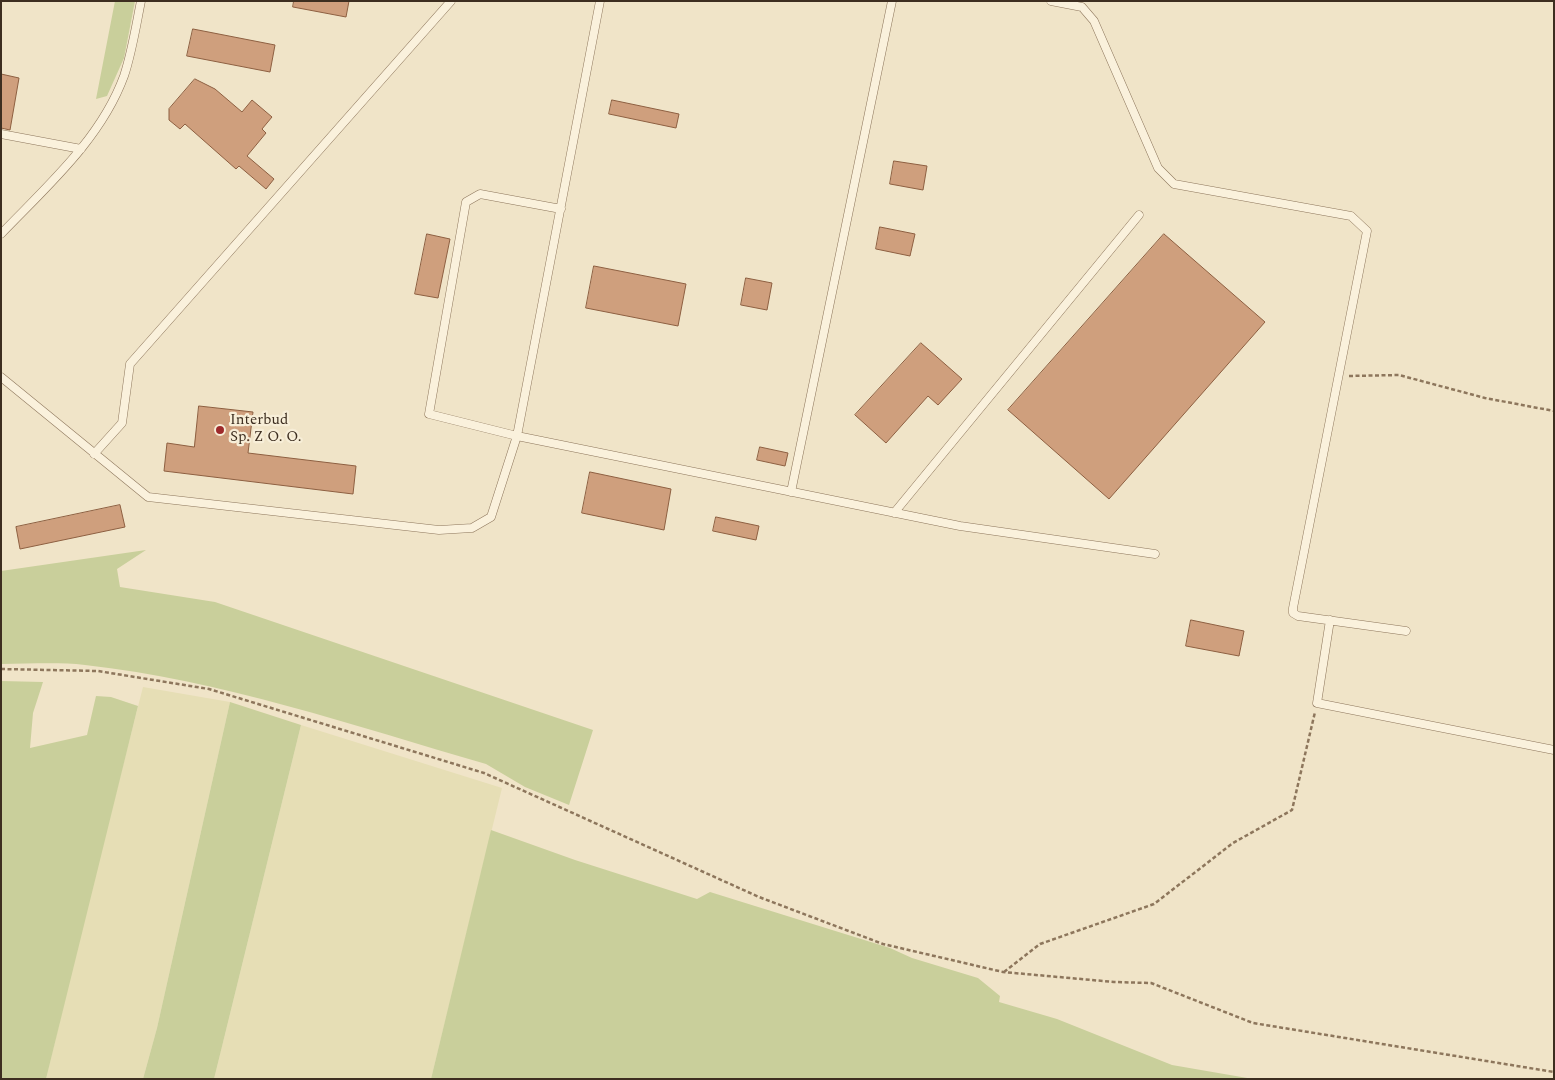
<!DOCTYPE html>
<style>
body{margin:0}
#map{position:relative;width:1555px;height:1080px;overflow:hidden;background:#f0e4c8;font-family:Spectral,serif}
canvas{display:block}
.frame{position:absolute;inset:0;border:2px solid #3d2e20;pointer-events:none}
</style>
<div id="map">
<canvas width="1555" height="1080"></canvas>
<div class="frame"></div>
</div>
<script>
const ctx = document.querySelector('canvas').getContext('2d');
ctx.lineJoin = 'round';
function paint(path, color) {
  ctx.fillStyle = color;
  ctx.fill(path, 'evenodd');
}
function stroke(path, color, width, dash) {
  ctx.strokeStyle = color;
  ctx.lineWidth = width;
  ctx.lineCap = dash ? 'butt' : 'round';
  ctx.setLineDash(dash || []);
  ctx.stroke(path);
}
function write(font, color, halo, rows, align = 'center') {
  ctx.font = font + ' Spectral,serif';
  ctx.lineWidth = 4.5;
  ctx.setLineDash([]);
  ctx.textBaseline = 'middle';
  ctx.strokeStyle = halo;
  ctx.fillStyle = color;
  for (const [text, x, y, turn = 0] of rows) {
    ctx.save();
    ctx.translate(x, y);
    ctx.rotate((+turn || 0) * Math.PI / 180);
    ctx.textAlign = isNaN(turn) ? turn : align;
    if (halo) ctx.strokeText(text, 0, 0);
    ctx.fillText(text, 0, 0);
    ctx.restore();
  }
}
const farmland = new Path2D(`
 M143 687 230 702 157 1028 143 1079H46L89 899Z
 M301 725 502 788 431 1079H214Z`);
const green = new Path2D(`
 M115 1H135L124 58 107 96 96 99Z
 M146 550 117 569 120 587 215 602 593 730 569 805 525 787 486 764C354 726 222 680 85 665 58 662 29 664 1 664V571Z
 M1 681 43 682 33 713 30 748 87 735 96 696 111 697 138 706 46 1079H1Z
 M230 702 301 725 214 1079H143L157 1028Z
 M491 830 575 860 697 899 710 892 890 948 912 958 978 978 1000 996 999 1002 1057 1019 1172 1065 1253 1079H431Z`);
const building = new Path2D(`
 M294 1H349L346 17 293 7Z
 M193 29 275 45 270 72 187 56Z
 M1 74 19 78 10 130 1 128Z
 M195 79 215 89 242 112 252 100 272 117 262 129 266 133 247 156 274 179 266 189 239 166 236 169 185 124 180 129 169 120V109Z
 M612 100 679 114 676 128 609 114Z
 M894 161 927 166 923 190 890 184Z
 M880 227 915 234 910 256 876 249Z
 M427 234 450 239 438 298 415 294Z
 M1164 234 1265 322 1109 499 1008 410Z
 M594 266 686 284 678 326 586 308Z
 M746 278 772 283 767 310 741 305Z
 M921 343 962 379 938 405 928 396 886 443 855 415Z
 M199 406 253 412 248 453 356 466 353 494 164 471 167 443 194 447Z
 M760 447 788 453 785 466 757 460Z
 M590 472 671 489 664 530 582 513Z
 M120 505 125 527 20 549 16 527Z
 M716 517 759 526 756 540 713 531Z
 M1191 620 1244 631 1239 656 1186 646Z`);
const path = new Path2D(`
 M1349 376 1399 375 1485 398 1554 411
 M1 669 98 671 209 689 484 773 759 897 883 944 1003 972 1114 982 1151 983 1253 1023 1554 1072
 M1004 972 1040 944 1154 904 1233 843 1292 810 1315 712`);
const service = new Path2D(`
 M1051 1 1082 7 1094 21 1158 168 1174 184 1351 216 1367 231 1293 608V613L1298 616 1406 631
 M1 134 81 149
 M561 209 480 194 466 202 429 414 517 436 960 526 1155 554
 M1 234C47 186 101 139 124 76 132 52 136 26 141 1
 M1 377 148 497 439 530 472 528 491 517 517 436 600 1
 M94 454 122 423 130 364 451 1
 M791 492 892 1
 M894 513 1139 215
 M1330 620 1317 703 1554 750`);
const markers = [
 [220,430,5,"#9e2a2b"]
];
const poiNames = [
 ["Interbud",230,421],
 ["Sp. Z O. O.",230,438]
];
paint(farmland, '#e6deb5');
paint(green, '#c9cf9b');
paint(building, '#cf9f7d');
stroke(building, '#8d5f41', 1);
stroke(service, '#8d765c', 9);
stroke(path, '#8d765c', 2.5, [4, 2.5]);
stroke(service, '#faf1dc', 8);
for (const [x, y, r, color] of markers) {
  const dot = new Path2D();
  dot.arc(x, y, r, 0, 2 * Math.PI);
  ctx.fillStyle = color;
  ctx.fill(dot);
  stroke(dot, '#f7eed8', 2);
}
write('15px', '#3d2e20', '#f7eed8', poiNames, 'left');
</script>
